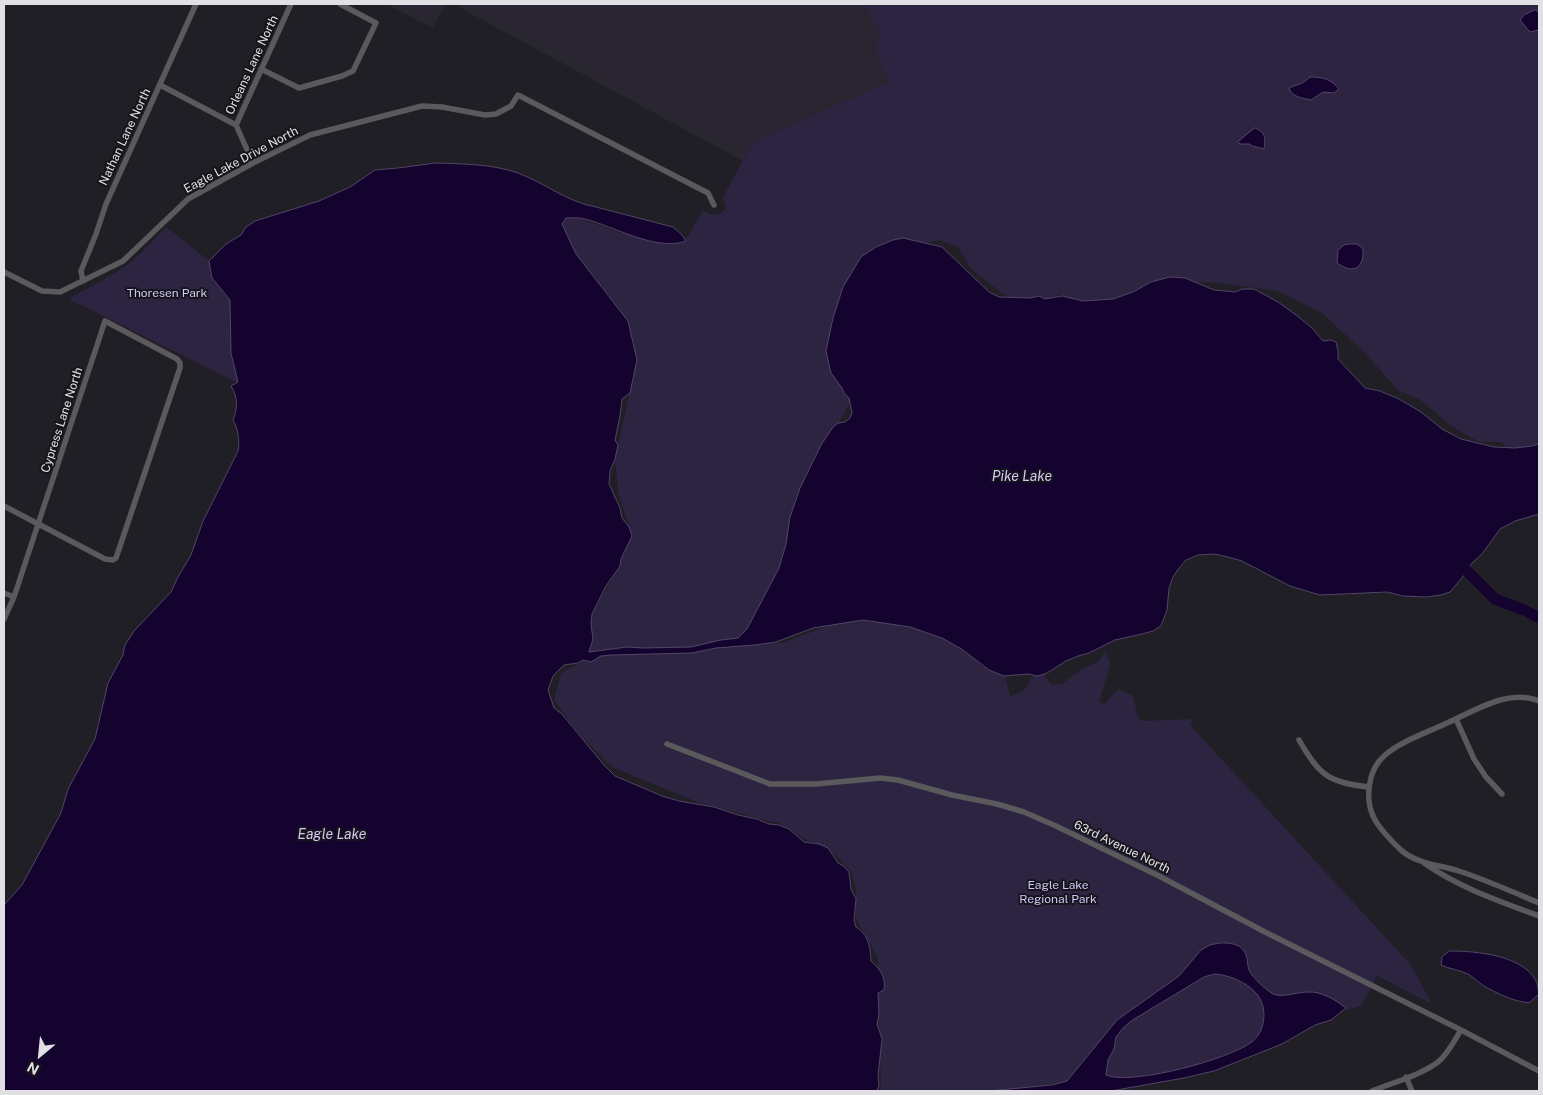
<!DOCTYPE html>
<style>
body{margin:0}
#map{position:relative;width:1543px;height:1095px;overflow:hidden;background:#201f25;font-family:"Public Sans",sans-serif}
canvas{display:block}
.frame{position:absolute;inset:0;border:5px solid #e1e0e5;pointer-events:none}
.north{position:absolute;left:15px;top:1030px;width:50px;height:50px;-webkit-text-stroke:4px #17151c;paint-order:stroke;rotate:208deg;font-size:14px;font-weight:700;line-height:20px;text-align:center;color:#e1e0e5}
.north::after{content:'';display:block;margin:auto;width:18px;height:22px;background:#e1e0e5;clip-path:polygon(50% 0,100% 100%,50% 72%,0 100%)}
</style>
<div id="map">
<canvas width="1543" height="1095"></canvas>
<div class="frame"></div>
<div class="north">N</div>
</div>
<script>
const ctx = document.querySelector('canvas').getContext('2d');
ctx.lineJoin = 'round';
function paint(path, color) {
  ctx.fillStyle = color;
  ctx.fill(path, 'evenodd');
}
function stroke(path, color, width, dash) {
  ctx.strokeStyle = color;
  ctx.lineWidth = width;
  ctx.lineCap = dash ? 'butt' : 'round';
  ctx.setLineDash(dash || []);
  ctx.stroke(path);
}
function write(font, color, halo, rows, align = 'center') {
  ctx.font = font + ' "Public Sans",sans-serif';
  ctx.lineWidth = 4;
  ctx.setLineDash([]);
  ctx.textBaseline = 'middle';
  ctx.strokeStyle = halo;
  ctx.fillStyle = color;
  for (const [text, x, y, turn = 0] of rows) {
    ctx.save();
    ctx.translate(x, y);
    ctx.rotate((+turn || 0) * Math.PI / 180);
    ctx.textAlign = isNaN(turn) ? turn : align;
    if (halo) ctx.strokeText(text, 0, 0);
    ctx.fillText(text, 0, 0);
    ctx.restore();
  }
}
const built = new Path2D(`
 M386 4H446L433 27 421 22Z
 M453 4H1056L1052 12 754 141 743 161Z`);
const green = new Path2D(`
 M865 4H1539V454L1511 456 1502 442H1479L1453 427 1419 399 1399 391 1365 353 1322 313 1277 291 1211 282 1190 283 1108 307 1087 300 1072 303 1060 294 1039 305H1017L971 269 958 247 939 240 901 249 850 392V403L825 446 768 643H782L828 626 880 618 903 627 947 632 1001 659 1010 696 1023 691 1035 674H1043L1052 685 1062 684 1080 670 1098 662 1106 651 1110 665 1099 702 1105 704 1118 689 1133 696 1138 717 1143 721 1193 719 1190 725 1410 964 1432 1004 1376 975 1374 983 1360 1006 1301 1023 1192 1069 1129 1083H1059L997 1091H881L877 956 856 919V889L851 871 828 848 806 840 778 822H772L697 802 612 767 580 735 554 700 561 673 582 662 593 639 591 624 592 614 620 566 621 559 632 536 618 492 615 459 637 360 628 321 576 254 562 224 566 218H579L621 233 685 241 703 210C712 217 717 217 726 209L723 197 754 141 889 82 880 63 877 49 880 32Z
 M166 227 209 261 212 278 230 300 231 353 238 383 69 299 120 270 133 261Z`);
const water = new Path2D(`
 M1535 10 1539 12V30L1530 32 1520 20 1524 15Z
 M1310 77C1323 77 1331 79 1339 89L1334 93 1323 92 1311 100C1302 98 1292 97 1289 88 1298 84 1302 85 1310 77Z
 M1255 128C1267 133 1265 139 1264 149L1252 146 1250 144H1240L1238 142Z
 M436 163C464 164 492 164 518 173 545 183 567 202 596 207L673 227 682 235 686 241C657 252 613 226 585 219 578 217 572 218 566 218L562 224 576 254 628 321 637 360 630 393 622 399 620 416 615 440 618 445 615 459 610 471 609 484 620 508 622 518 629 527 632 536 621 559 620 566 606 586 592 614 591 624 593 639 589 652 627 647 643 648 691 647 721 640 738 638 747 629 779 568 786 544 790 517 800 488 821 445 833 427 838 423 845 422 850 418 852 413 849 398 844 393 842 388 831 373 826 351 833 318 843 287 861 257 876 247 893 240 903 238 942 247 989 292 999 297 1030 298 1039 296 1045 299 1062 296 1083 301 1113 299 1133 292 1151 282 1170 277 1185 278 1214 290 1225 291 1235 292 1242 289H1254L1278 302 1296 315 1312 328 1323 341 1331 340 1336 342 1338 351V359L1365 388 1380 391 1399 399 1421 412 1442 429 1461 439 1494 447 1515 448 1532 446 1539 444V514L1515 521 1500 529 1482 554 1472 563 1462 578 1450 592 1441 595 1426 597 1403 596 1387 592 1320 595 1290 586 1242 561 1228 557 1214 554 1198 555 1186 560 1179 568 1173 577 1169 588 1167 610 1161 626 1153 631 1142 634 1115 640 1089 653 1078 656 1066 661 1047 673 1038 676 1028 674 1004 676 989 670 963 650 942 638 910 627 863 620 813 628 776 642 755 645 716 648 692 653 611 655 601 656 591 662 583 660 578 663 564 665 553 676 548 690 554 708 562 714 603 764 615 776 662 796 679 801 714 807 738 815 757 819 769 824 779 825 789 829 804 842 819 844 828 848 838 863 845 867 849 872 851 889 856 899 854 920 856 927C869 936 870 946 871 961 880 969 886 977 884 990L878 993 879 1015 877 1024 882 1039 878 1076 879 1085 877 1091H4V905L22 885 61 813 68 789 95 739 108 683 123 655 125 645 134 631 171 592 178 577 191 555 203 521 238 451C240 440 238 429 233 420 238 407 238 398 231 386L238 382 231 353 230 300 212 278 209 261 226 244 241 235 246 227 255 221 319 201 350 187 375 170 398 168Z
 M1350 244H1357L1363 249C1364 268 1354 275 1337 263L1338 250 1344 245Z
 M1220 943C1230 943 1241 943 1246 955 1248 959 1247 965 1249 970 1252 977 1266 990 1273 994 1283 998 1297 992 1308 992 1321 991 1336 1000 1346 1008L1331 1020 1315 1025 1282 1044 1214 1071 1184 1078 1111 1091H988L1052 1085 1067 1081 1117 1020 1179 976 1201 950 1210 945ZM1215 974C1229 975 1246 982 1256 993 1268 1006 1266 1030 1253 1041 1232 1059 1130 1086 1106 1075L1108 1060 1114 1049 1116 1037 1123 1028 1131 1021 1204 977Z
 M1450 951C1476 951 1525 955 1537 983 1538 986 1538 991 1539 994L1529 1003C1513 1001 1498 994 1484 986 1478 982 1473 977 1468 974 1459 970 1450 969 1441 965L1442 957Z`);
const river = new Path2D(`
 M1467 571 1495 599 1524 610 1539 618`);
const minor = new Path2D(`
 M261 69 299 88 342 76 353 71 376 23 340 4
 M160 85 236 125
 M253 163 236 125 291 4
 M4 272 42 291 60 292 123 261 188 199 253 163 310 135 422 106 442 107 485 115 496 114 511 106 518 95 708 193 714 205
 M83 281 81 271 96 234 106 204 196 4
 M4 506 105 559 113 560 116 558 180 368V363L177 359 105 321 14 597 4 619
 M4 593 14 597
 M1539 701C1508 688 1475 711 1447 723 1426 733 1401 741 1384 756 1368 770 1365 798 1373 816 1377 826 1393 843 1402 851 1418 864 1440 865 1459 871 1486 880 1513 892 1539 903
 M1456 719 1474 759 1486 777 1502 794
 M1299 740C1319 775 1329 783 1369 787
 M667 744 770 784H816L880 778 898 780 952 795 997 804 1024 812 1056 826 1159 876 1265 932 1461 1030 1539 1071
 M1424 863C1460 888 1499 901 1539 916
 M1406 1077 1412 1091
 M1372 1091C1394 1082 1419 1076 1438 1062 1448 1054 1454 1041 1461 1030`);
const streetNames = [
 ["Orleans Lane North",252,65,-65],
 ["Nathan Lane North",125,137,-65],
 ["Eagle Lake Drive North",241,160,-28],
 ["Cypress Lane North",62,420,-72],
 ["63rd Avenue North",1122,847,26]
];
const parkNames = [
 ["Thoresen Park",167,293],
 ["Eagle Lake",1058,885],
 ["Regional Park",1058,899]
];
const waterNames = [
 ["Pike Lake",1022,477],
 ["Eagle Lake",332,835]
];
paint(built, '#292632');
paint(green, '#2d2442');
paint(water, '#15032f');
stroke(water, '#524566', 1);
stroke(river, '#15032f', 11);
stroke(minor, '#5a595c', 5.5);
write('12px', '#e1e0e5', '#17151c', streetNames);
write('12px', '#d1c5f5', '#17151c', parkNames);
write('italic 14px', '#d4c7f8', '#17151c', waterNames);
</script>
